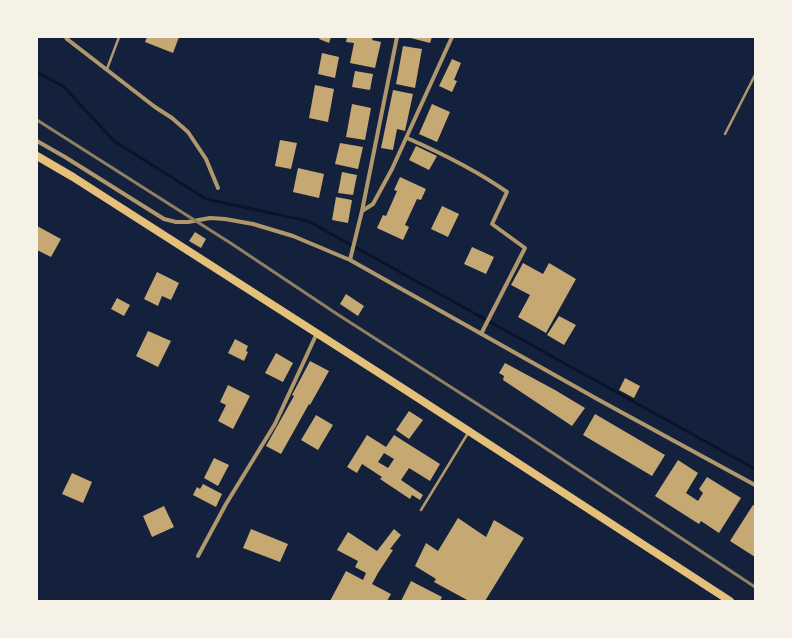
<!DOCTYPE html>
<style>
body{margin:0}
#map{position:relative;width:792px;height:638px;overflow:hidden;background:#14213d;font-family:"Roboto Condensed",sans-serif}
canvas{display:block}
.frame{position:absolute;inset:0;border:38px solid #f6f1e7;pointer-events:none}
</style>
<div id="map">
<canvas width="792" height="638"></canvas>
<div class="frame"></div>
</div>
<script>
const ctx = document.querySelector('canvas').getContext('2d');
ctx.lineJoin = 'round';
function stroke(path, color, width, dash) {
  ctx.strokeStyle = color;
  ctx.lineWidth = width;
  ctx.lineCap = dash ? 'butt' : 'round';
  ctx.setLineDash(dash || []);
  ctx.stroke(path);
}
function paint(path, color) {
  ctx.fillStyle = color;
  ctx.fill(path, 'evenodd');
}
const stream = new Path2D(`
 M37 72 64 87 114 141 206 199 308 221 755 469`);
const building = new Path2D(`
 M147 37H179L173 53 145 42Z
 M320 37H331L329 43 319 39Z
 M347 37H373L372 40 381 42 375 68 350 63 354 43 346 42Z
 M407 37H432L430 43Z
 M403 46 422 49 415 88 396 84Z
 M322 53 339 57 335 78 318 74Z
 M452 59 461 63 454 80 457 81 452 92 439 86Z
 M355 71 373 74 370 90 352 87Z
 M315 85 334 89 328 122 309 118Z
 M393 90 413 94 405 131 397 129 393 150 381 148Z
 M352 104 371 108 365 140 346 137Z
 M432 104 450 112 437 142 419 134Z
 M280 140 297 143 291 169 275 166Z
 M340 143 363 147 358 169 335 164Z
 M416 146 437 156 429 170 409 160Z
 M298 168 324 174 319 198 293 192Z
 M342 172 357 175 353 195 338 193Z
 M400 177 426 189 421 200 417 199 405 225 409 227 403 240 377 228 383 215 386 216 397 191 394 190Z
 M336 197 352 200 348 223 332 220Z
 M442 206 459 214 448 237 431 229Z
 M37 226 61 239 51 257 37 250Z
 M195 232 206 239 201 248 189 241Z
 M472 247 494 257 486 274 464 264Z
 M523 263 543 274 549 263 576 279 546 333 518 317 530 295 511 285Z
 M157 272 179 283 171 300 162 296 158 306 144 299Z
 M346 294 364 306 358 316 340 304Z
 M117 298 130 305 124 316 111 309Z
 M559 316 576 325 564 345 547 335Z
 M148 331 171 341 158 367 136 356Z
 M235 339 248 346 246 351 248 352 244 361 228 353Z
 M276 353 293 363 283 382 265 373Z
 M310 361 329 371 310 405 309 404 281 454 266 446 294 396 292 395Z
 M505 363 555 390 585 408 572 426 503 380 504 376 499 373Z
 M625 378 640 386 634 398 619 390Z
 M228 385 250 396 233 429 218 421 226 405 220 402Z
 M409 411 423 420 409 439 396 430Z
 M595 414 665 455 652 476 583 435Z
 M316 415 333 425 318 450 301 440Z
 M367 435 386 447 394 435 440 464 430 481 409 468 401 480 423 495 420 500 412 495 410 499 380 479 382 477 362 464 357 473 347 467ZM384 453 394 459 388 468 378 462Z
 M214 458 229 465 218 486 204 478Z
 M678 460 698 473 686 493 698 501 703 493 699 489 707 477 741 498 719 533 701 521 699 524 655 496Z
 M72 473 92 482 83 503 62 494Z
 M203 484 222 494 216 507 193 495 197 487 200 489Z
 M753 505 755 506V557L730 541Z
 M164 506 174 527 152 537 143 516Z
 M458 518 486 537 494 520 524 538 485 601H469L434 582 436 579 415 566 426 543 438 551Z
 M251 529 288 544 280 562 243 548Z
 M394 529 401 535 390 549 393 550 378 573 372 584 391 594 387 601H330L346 571 363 580 366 573 355 567 358 561 337 550 348 532 377 551Z
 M411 581 442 597 440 601H401Z`);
const service = new Path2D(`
 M107 69 119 37
 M725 134 755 75
 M421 510 468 433`);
const minor = new Path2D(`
 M66 37 67 39 155 107 172 118 188 132 206 159 218 188
 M407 138C441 153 476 170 507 192L492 224 525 248 481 334
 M37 141 65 157 164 219 176 222H188L210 218 225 219 253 224 293 236 350 260 599 400 755 485
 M362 211 373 204 392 169 452 37
 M350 260 362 211 397 37
 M198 556 226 504 275 424 317 333`);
const secondary = new Path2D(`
 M37 156 73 177 404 389 730 601`);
const rail = new Path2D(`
 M37 120 232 244 337 314 521 432 755 587`);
stroke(stream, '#0b132b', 3);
paint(building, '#c6a872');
stroke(service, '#b1986c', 2.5);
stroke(minor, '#b1986c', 4);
stroke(secondary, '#e5c07b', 8);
stroke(rail, '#918062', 3);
</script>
